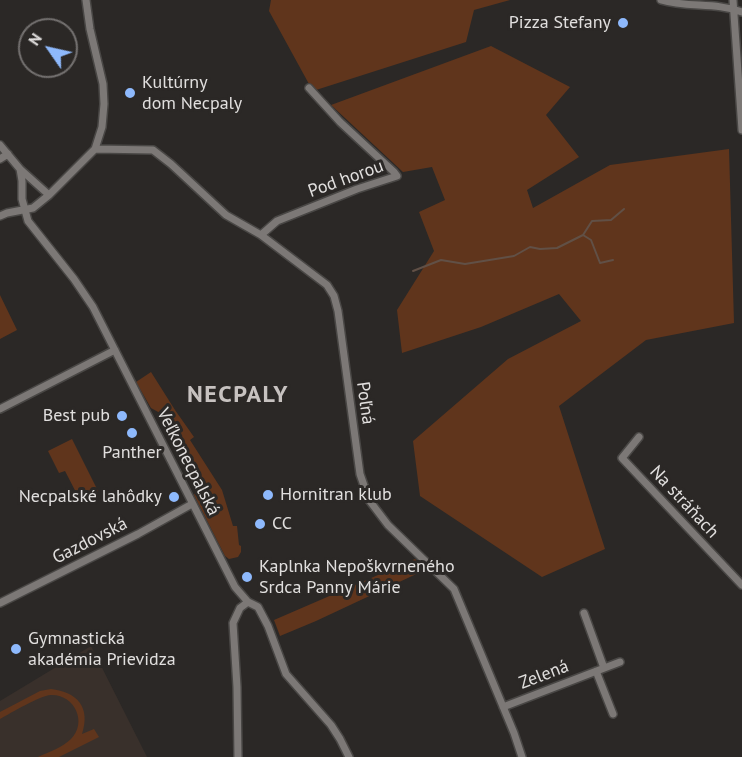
<!DOCTYPE html>
<meta charset="utf-8">
<style>
body{margin:0}
#map{position:relative;width:742px;height:757px;overflow:hidden;background:#2b2826;font-family:"PT Sans",sans-serif}
canvas{display:block}
.north{position:absolute;left:18px;top:18px;width:60px;height:60px;box-sizing:border-box;background:#2b2826;border:2px solid #747170;border-radius:50%;rotate:304deg;font-size:16px;font-weight:700;line-height:24px;text-align:center;color:#e1dfde}
.north::after{content:'';display:block;margin:auto;width:21px;height:27px;background:#8eb9fc;clip-path:polygon(50% 0,100% 100%,50% 72%,0 100%)}
</style>
<div id="map">
<canvas width="742" height="757"></canvas>
<div class="north">N</div>
</div>
<script>
const ctx = document.querySelector('canvas').getContext('2d');
ctx.lineJoin = 'round';
function paint(path, color) {
  ctx.fillStyle = color;
  ctx.fill(path, 'evenodd');
}
function stroke(path, color, width, dash) {
  ctx.strokeStyle = color;
  ctx.lineWidth = width;
  ctx.lineCap = dash ? 'butt' : 'round';
  ctx.setLineDash(dash || []);
  ctx.stroke(path);
}
function write(font, color, halo, rows, align = 'center') {
  ctx.font = font + ' "PT Sans",sans-serif';
  ctx.lineWidth = 6;
  ctx.setLineDash([]);
  ctx.textBaseline = 'middle';
  ctx.strokeStyle = halo;
  ctx.fillStyle = color;
  for (const [text, x, y, turn = 0] of rows) {
    ctx.save();
    ctx.translate(x, y);
    ctx.rotate((+turn || 0) * Math.PI / 180);
    ctx.textAlign = isNaN(turn) ? turn : align;
    if (halo) ctx.strokeText(text, 0, 0);
    ctx.fillText(text, 0, 0);
    ctx.restore();
  }
}
const built = new Path2D(`
 M91 646 147 757H0V701Z`);
const green = new Path2D(`
 M271 0H510L474 10 466 42 316 90 309 84 269 11Z
 M491 46 570 87 546 115 579 157 527 190 533 208 610 165 729 149 734 323 646 340 559 406 605 549 542 577 420 496 413 441 508 359 581 321 559 294 481 327 402 353 397 310 434 251 419 212 445 200 432 167 403 172 331 105Z
 M0 295 17 330 0 339Z
 M151 372 175 410 194 437 190 440 222 490 233 526H237L239 545 241 546V552L238 557 229 559 225 556 194 495 197 489 160 413 151 408 136 382Z
 M72 439 98 491 80 500 65 471 59 473 48 451Z
 M415 559 427 569 316 621 280 636 274 620Z
 M51 689C77 692 91 707 82 734L94 729 99 737 59 757H38C49 752 63 747 71 739 88 722 74 694 51 695 39 696 11 713 0 719V712L40 691Z`);
const stream = new Path2D(`
 M583 235 591 240 600 263 613 260
 M413 271 441 260 465 264 514 256 530 247 540 249 557 248 583 235 592 221 611 220 624 209`);
const minor = new Path2D(`
 M661 0C687 8 716 2 742 12
 M733 0 742 130
 M0 145 20 169 22 181V199L28 221 74 279 93 307 235 587 248 602 258 607 268 626 286 674 331 725 340 739 349 757
 M95 149 153 150 171 164 226 215 261 235 327 285 334 296 338 311 360 474 369 500 388 525 454 589 514 733 522 757
 M0 159 8 154
 M20 169 49 195
 M0 216 7 213 33 208 49 195 95 149 102 127 104 104 103 84 90 29 86 0
 M261 235 277 221 357 189 397 176 394 172 340 122 309 88
 M0 409 115 350
 M639 437 622 458 742 585
 M0 603 138 534 192 504
 M584 613 604 668
 M596 671 613 714
 M503 707 620 662
 M238 757 237 687 233 623 240 608 248 602`);
const markers = [
 [623,23,6,"#8eb9fc"],
 [130,93,6,"#8eb9fc"],
 [122,416,6,"#8eb9fc"],
 [132,433,6,"#8eb9fc"],
 [268,495,6,"#8eb9fc"],
 [174,497,6,"#8eb9fc"],
 [260,524,6,"#8eb9fc"],
 [247,577,6,"#8eb9fc"],
 [16,649,6,"#8eb9fc"]
];
const poiNames = [
 ["Pizza Stefany",611,23,"right"],
 ["Kultúrny",142,83],
 ["dom Necpaly",142,104],
 ["Best pub",110,416,"right"],
 ["Panther",132,453,"center"],
 ["Hornitran klub",280,495],
 ["Necpalské lahôdky",162,497,"right"],
 ["CC",272,524],
 ["Kaplnka Nepoškvrneného",259,567],
 ["Srdca Panny Márie",259,588],
 ["Gymnastická",28,639],
 ["akadémia Prievidza",28,660]
];
const streetNames = [
 ["Pod horou",346,179,-20],
 ["Poľná",365,403,82],
 ["Veľkonecpalská",188,462,63],
 ["Na stráňach",684,502,47],
 ["Gazdovská",90,541,-27],
 ["Zelená",544,675,-21]
];
const districtNames = [
 ["NECPALY",238,395]
];
paint(built, '#39302b');
paint(green, '#60351c');
stroke(stream, '#615046', 2);
stroke(minor, '#494745', 10);
stroke(minor, '#7c7876', 7);
for (const [x, y, r, color] of markers) {
  const dot = new Path2D();
  dot.arc(x, y, r, 0, 2 * Math.PI);
  ctx.fillStyle = color;
  ctx.fill(dot);
  stroke(dot, '#2b2826', 2);
}
write('18px', '#e1dfde', '#2b2826', poiNames, 'left');
write('18px', '#e1dfde', '#2b2826', streetNames);
ctx.letterSpacing = '1.5px';
write('bold 24px', '#c7c2c0', '#2b2826', districtNames);
ctx.letterSpacing = '0px';
</script>
